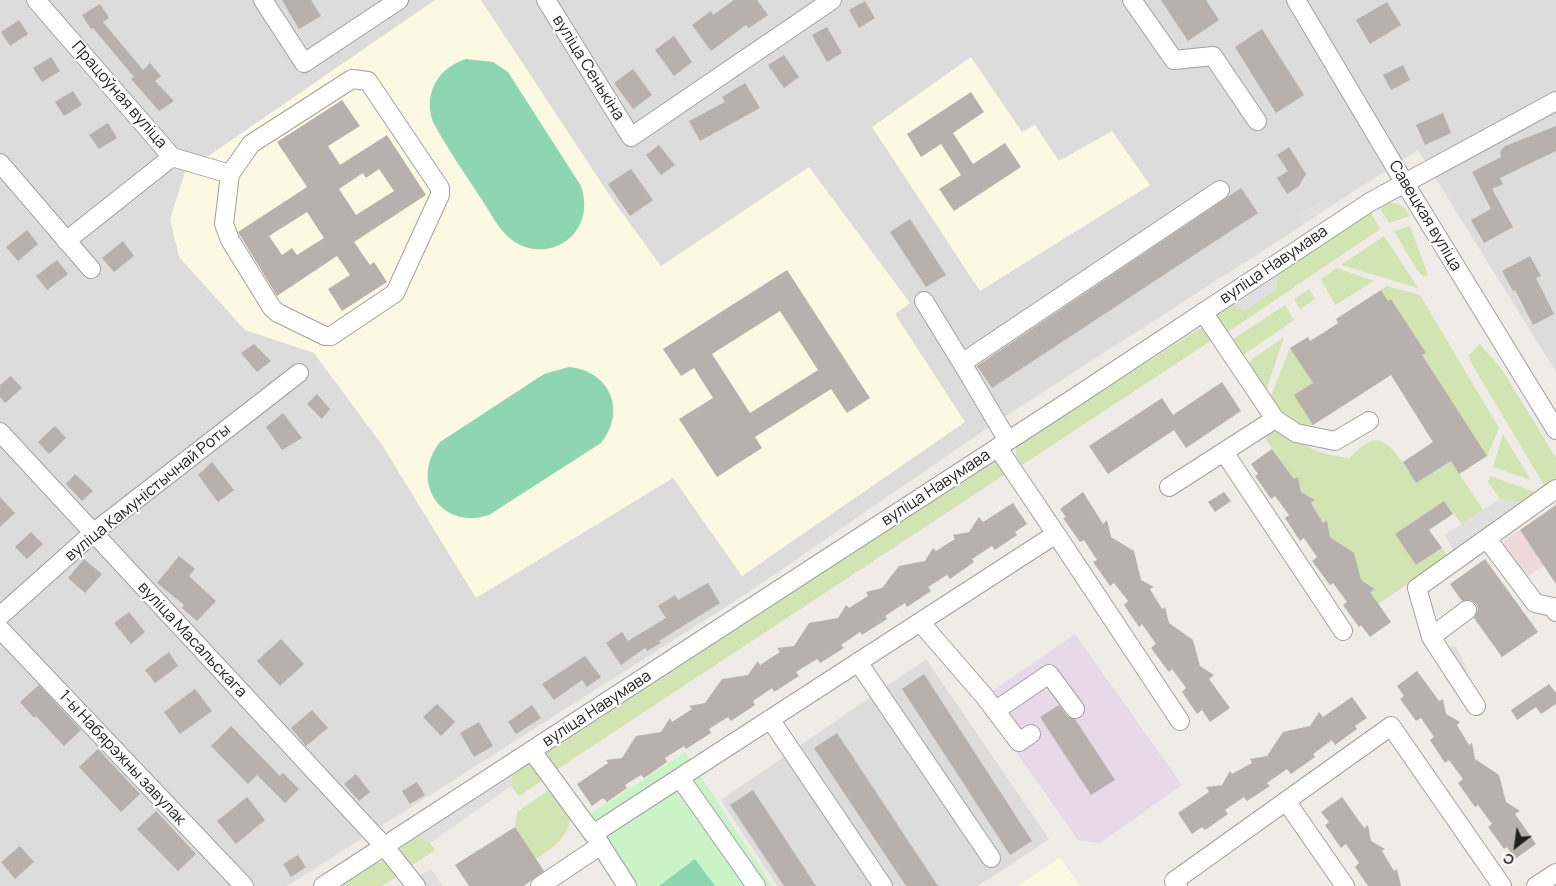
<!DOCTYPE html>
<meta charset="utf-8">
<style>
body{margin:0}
#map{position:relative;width:1556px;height:886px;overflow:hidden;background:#efebe7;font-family:Manrope,sans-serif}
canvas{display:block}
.north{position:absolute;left:1491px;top:821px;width:50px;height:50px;-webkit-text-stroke:4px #fff;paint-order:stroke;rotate:210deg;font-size:14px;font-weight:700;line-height:20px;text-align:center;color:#1f1f1f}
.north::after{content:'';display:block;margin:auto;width:18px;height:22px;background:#1f1f1f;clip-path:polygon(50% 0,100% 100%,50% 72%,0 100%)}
</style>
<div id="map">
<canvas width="1556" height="886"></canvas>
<div class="north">С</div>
</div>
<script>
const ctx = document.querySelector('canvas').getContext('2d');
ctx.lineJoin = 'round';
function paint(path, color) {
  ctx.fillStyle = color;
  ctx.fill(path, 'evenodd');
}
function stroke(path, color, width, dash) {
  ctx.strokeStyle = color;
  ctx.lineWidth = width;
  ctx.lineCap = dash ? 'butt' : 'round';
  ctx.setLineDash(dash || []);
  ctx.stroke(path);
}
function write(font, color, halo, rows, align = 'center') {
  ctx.font = font + ' Manrope,sans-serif';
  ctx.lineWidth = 4;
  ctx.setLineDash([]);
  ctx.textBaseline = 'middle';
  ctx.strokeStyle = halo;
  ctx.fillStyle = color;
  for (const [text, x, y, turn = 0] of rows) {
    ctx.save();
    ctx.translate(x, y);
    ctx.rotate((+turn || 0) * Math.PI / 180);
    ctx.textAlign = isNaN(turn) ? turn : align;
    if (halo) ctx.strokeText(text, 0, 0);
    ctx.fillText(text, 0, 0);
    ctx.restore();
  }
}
const residential = new Path2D(`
 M0 0H1556V372L1418 150 1336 203 1321 201 1301 214 1303 225 996 422 749 592 287 886H0Z
 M926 659 1049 839 978 886H777L721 800Z`);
const commercial = new Path2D(`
 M1520 530 1544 565 1526 578 1501 543Z`);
const industrial = new Path2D(`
 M1075 634 1182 785 1100 843 1078 840 980 700Z`);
const education = new Path2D(`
 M435 0H481L612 199 661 266 809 167 910 303 895 314 965 422 742 576 673 478 476 598 382 445 314 353 245 330 179 257 170 219 185 172Z
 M971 57 1022 132 1035 125 1059 161 1112 131 1150 185 980 291 872 127Z
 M1060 857 1080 886H1018Z`);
const grass = new Path2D(`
 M1386 201 1403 206 1410 216 1389 223 1378 204Z
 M1369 209 1380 229 1222 336 1216 316 1219 310 1231 302 1244 310 1277 289 1276 271Z
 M1410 226 1428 275 1424 277 1417 270 1394 231Z
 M1384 236 1418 288 1341 265Z
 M1337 268 1374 281 1335 305 1321 279Z
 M1387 286 1420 295 1499 428 1487 456 1418 358 1425 353 1391 299 1388 301 1381 290Z
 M1309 289 1315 299 1300 309 1294 299Z
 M1285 305 1294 320 1239 358 1227 343Z
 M1202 327 1205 329 1212 340 1022 465 1016 456V447Z
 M1284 337 1265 394 1249 366 1251 360Z
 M1480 344 1503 371 1556 458V484L1547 490 1470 361 1469 355Z
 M1290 348 1313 383V425H1293L1269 401Z
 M1279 430C1300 445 1324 456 1349 458 1356 452 1367 440 1376 440 1391 440 1409 472 1416 483L1451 461 1483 510 1462 524 1444 501 1395 534 1416 565 1442 548 1448 557 1378 604 1370 592 1375 588 1361 580 1345 547 1330 537 1327 521 1323 523 1311 503 1315 500 1301 492 1298 477 1294 479 1265 438 1271 432Z
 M1503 434 1531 480 1493 467Z
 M997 457 1007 473 556 770 545 752Z
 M1490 476 1541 494 1527 503 1500 499 1488 482Z
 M528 763 537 765 546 778 519 796 511 786 513 770Z
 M552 788C557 795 565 803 568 811 576 833 551 849 536 859L515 827 517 812Z
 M416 836 430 843 435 850 408 868 398 850Z
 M385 861 393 863 401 874 382 886H340L378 862Z`);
const park = new Path2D(`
 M685 752 772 886H615L574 825Z`);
const pitch = new Path2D(`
 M466 59 493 62 508 72 581 186C587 204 585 222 572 236 556 252 530 254 512 240 498 230 490 211 480 197 464 172 447 148 433 122 423 93 438 68 466 59Z
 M569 367C610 371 627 411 601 443L489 515C441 531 409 481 440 442L544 374Z
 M695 859 715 886H659Z`);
const parking = new Path2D(`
 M1321 201 1336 203 1303 225 1301 214Z
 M1276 271 1277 289 1244 311 1231 302Z
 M1500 499 1527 503 1455 552 1444 535Z
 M1456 646 1468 670 1458 679 1439 649Z
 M513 770 511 786 430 843 416 836Z
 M431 869 443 886H423L417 877Z`);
const building = new Path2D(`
 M282 0H311L321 16 299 29Z
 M734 0H757L768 15 749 28 746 25 711 51 692 25 711 11 713 15Z
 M1161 0H1206L1219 20 1188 41Z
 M865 1 875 18 859 28 849 10Z
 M1387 2 1401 25 1370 44 1356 20Z
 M100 4 109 18 103 22 143 70 150 63 161 76 155 81 174 101 159 111 131 79 134 77 93 28 91 29 82 15Z
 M19 20 28 34 10 46 1 32Z
 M827 27 842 53 827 62 812 35Z
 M1262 29 1304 95 1276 113 1235 47Z
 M674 36 692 62 674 76 655 50Z
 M784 55 799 77 784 88 768 65Z
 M51 57 60 71 42 82 33 68Z
 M1403 65 1410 80 1391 90 1383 75Z
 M633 69 652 95 633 109 614 83Z
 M745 83 760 108 700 141 689 121 725 102 722 97Z
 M73 91 82 105 64 116 55 102Z
 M971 92 984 112 953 133 973 164 1005 143 1021 167 954 211 939 189 961 175 941 144 921 157 907 134Z
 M342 100 360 126 328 146 340 165 387 135 426 195 354 242 370 265 374 262 387 282 342 311 328 289 350 275 337 256 277 296 238 232 307 187 277 142ZM379 169 394 191 356 215 339 189 363 173 366 178ZM307 212 324 238 297 255 292 248 282 255 269 236Z
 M1443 113 1451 133 1425 145 1416 125Z
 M108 123 117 138 99 149 89 135Z
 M1556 126V151L1500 178 1503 184 1492 189 1513 227 1484 243 1471 220 1491 209 1472 172 1501 157 1500 152 1505 146Z
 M659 145 675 165 661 175 646 155Z
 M1289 147 1306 174 1299 186 1287 194 1277 178 1288 171 1277 155Z
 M631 169 653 200 630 216 608 184Z
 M1241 188 1258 213 992 388 977 366Z
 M910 219 946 275 926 287 890 232Z
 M27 230 38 244 18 261 6 247Z
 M123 241 134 256 114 272 102 258Z
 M1530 256 1541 276 1536 278 1554 314 1533 325 1515 290 1513 291 1502 271Z
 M57 260 68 274 47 290 36 276Z
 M787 270 870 398 847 413 831 389 755 437 762 448 717 477 679 419 713 398 694 368 681 376 663 349ZM780 311 818 370 750 413 712 354Z
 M1381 290 1388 301 1391 299 1426 353 1422 355 1487 456 1459 474 1451 461 1416 483 1403 462 1433 442 1391 375 1313 425 1294 395 1313 383 1290 348 1308 337 1310 341 1326 331 1338 323 1336 319Z
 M254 344 271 361 257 372 241 353Z
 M11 376 22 388 5 403 0 397V385Z
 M1222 382 1241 411 1186 448 1174 430 1108 474 1089 446 1162 398 1173 415Z
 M317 394 330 409 322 419 307 404Z
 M283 413 302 438 282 450 266 427Z
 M55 426 66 438 49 454 38 442Z
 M1272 449 1294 479 1298 477 1301 492 1315 500 1311 503 1323 523 1327 520 1330 537 1354 553 1361 580 1375 589 1370 592 1391 622 1370 637 1361 625 1359 627 1343 605 1347 602 1333 583 1330 585 1312 561 1317 557 1304 538 1300 541 1285 518 1289 515 1275 496 1271 499 1255 476 1258 474 1251 464Z
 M212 462 234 490 218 502 198 475Z
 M75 474 93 491 82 501 66 484Z
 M1083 492 1103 524 1107 520 1111 537 1134 551 1141 580 1154 587 1150 589 1162 609 1165 607 1169 623 1193 640 1200 666 1214 675 1209 679 1230 708 1210 722 1202 710 1197 714 1182 692 1186 688 1172 669 1169 672 1151 648 1156 644 1142 624 1139 627 1124 605 1128 601 1114 583 1110 586 1093 562 1097 560 1084 540 1080 542 1063 518 1066 517 1060 509Z
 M1224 492 1231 501 1215 512 1208 502Z
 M0 497 15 513 0 527Z
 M1444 501 1453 514 1429 530 1442 548 1416 565 1395 534Z
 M1013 503 1027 524 1015 532 1017 535 995 550 992 546 972 559 974 562 950 579 947 575 928 587 931 591 907 607 905 603 885 616 887 619 862 635 860 632 841 645 844 648 820 663 817 659 796 672 799 676 774 692 772 688 753 701 755 705 731 721 728 717 709 729 711 733 686 749 684 746 665 758 667 762 644 778 641 775 625 785 627 788 607 802 603 798 592 806 577 784 608 763 606 760 622 758 636 736 661 732 670 718 672 722 692 709 689 706 705 703 722 679 748 675 758 661 760 665 780 652 777 648 794 646 809 623 838 618 846 605 849 608 868 596 866 592 882 588 899 566 925 561 933 548 936 551 955 539 953 535 969 532 979 517 983 522Z
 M1556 505V584L1520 530Z
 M31 532 43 544 27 559 15 547Z
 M179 556 195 569 189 576 216 601 197 621 182 608 184 605 157 583Z
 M84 559 102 574 85 593 68 578Z
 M1485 559 1538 632 1502 657 1474 618 1478 609 1476 604 1471 600 1462 601 1450 584Z
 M708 583 720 603 659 641 661 643 647 651 645 648 621 665 606 643 622 632 628 641 666 618 658 606 675 595 678 600Z
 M129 612 145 632 131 644 114 623Z
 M281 639 304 664 280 686 257 661Z
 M169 652 178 666 155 683 145 670Z
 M585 656 601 677 587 687 582 680 554 700 542 684Z
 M1417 671 1439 701 1443 699 1446 714 1460 722 1457 725 1469 745 1472 743 1475 759 1499 775 1506 802 1520 811 1515 814 1536 844 1515 859 1507 847 1504 849 1488 827 1492 824 1478 805 1475 807 1458 783 1463 779 1449 760 1445 763 1430 740 1434 737 1421 718 1416 721 1400 699 1404 696 1397 686Z
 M924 674 1032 841 1010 855 902 689Z
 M1549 684 1556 693V704L1541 714 1536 707 1517 720 1511 710Z
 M39 685 81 730 64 746 36 716 34 718 20 702Z
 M195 689 212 711 180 734 164 712Z
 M1352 697 1367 718 1355 726 1357 729 1335 745 1332 740 1313 754 1315 757 1291 774 1287 769 1267 783 1270 786 1247 801 1244 797 1225 810 1228 814 1205 830 1202 827 1192 834 1178 813 1209 792 1206 787 1222 785 1230 771 1232 774 1252 763 1250 759 1267 756 1283 732 1310 726 1319 712 1323 717Z
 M437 704 455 722 441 736 423 717Z
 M532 705 541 718 516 734 508 722Z
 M1059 705 1067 716 1075 719 1115 780 1091 795 1040 717Z
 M312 710 328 728 306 746 291 728Z
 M479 722 493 746 474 757 460 733Z
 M231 726 280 776 283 773 299 789 285 803 257 775 248 784 211 746Z
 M837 733 938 886H906L814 748Z
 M98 749 140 794 121 812 79 767Z
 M356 774 370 792 359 801 344 784Z
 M417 782 425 795 410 804 402 791Z
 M753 790 816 886H784L730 805Z
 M247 797 265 820 236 844 217 821Z
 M1342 797 1364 828 1368 825 1371 841 1385 849 1382 851 1394 871 1397 869 1401 886H1368L1355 867 1359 863 1346 844 1341 848 1325 825 1329 822 1321 812Z
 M156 811 196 854 178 871 137 829Z
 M515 827 544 871 524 886H469L455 865Z
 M20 846 34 862 15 879 1 862Z
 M298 855 306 867 291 877 283 864Z`);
const minor = new Path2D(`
 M36 0 172 157 66 241
 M263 0 304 63 399 0
 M546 0 631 137 832 0
 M1132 0 1174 60 1213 56 1257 121
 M1296 0 1404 182 1556 430
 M352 79 368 81 440 188V195L395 293 331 336H325L278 313 272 308 230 240 224 224 230 174 251 144Z
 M172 157 230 174
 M0 163 91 269
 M924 301 962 363
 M1203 312 1275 419 1296 433 1335 441 1369 421
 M0 432 385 847 416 886
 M1008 441 962 363 1220 190
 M1224 452 1343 631
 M1169 487 1275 419
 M1056 534 1180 721
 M1487 539 1535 603 1553 607 1556 612
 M0 616 93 533 299 373
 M920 622 985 697 1019 742 1031 734
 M0 629 244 886
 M1431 637 1467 610
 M858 662 991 858
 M1476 706 1431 637 1417 588 1556 489
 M995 711 1049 674 1075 709
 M770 719 883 886
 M532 751 593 834 1056 534 998 448
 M680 778 756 886
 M1286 801 1345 886
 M595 836 627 886
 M323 886 1074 398 1370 202 1556 101
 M540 886 601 845
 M1178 886 1174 881 1391 726 1502 886
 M1536 886 1556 873`);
const streetNames = [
 ["вуліца Сенькіна",588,68,58],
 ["Працоўная вуліца",119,95,49],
 ["Савецкая вуліца",1425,216,59],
 ["вуліца Навумава",1274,265,-34],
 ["вуліца Навумава",936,488,-33],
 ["вуліца Камуністычнай Роты",148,493,-39],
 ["вуліца Масальскага",192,640,47],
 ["вуліца Навумава",597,709,-33],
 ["1-ы Набярэжны завулак",122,758,47]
];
paint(residential, '#dddcdc');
paint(commercial, '#eed8da');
paint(industrial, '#e7d9e7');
paint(education, '#fcf9e3');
paint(grass, '#d1e4b2');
paint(park, '#caf4c8');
paint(pitch, '#8dd6b0');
paint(parking, '#dfdfdf');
paint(building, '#b8b0ac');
stroke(minor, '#a0a0a0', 20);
stroke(minor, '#fff', 18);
write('16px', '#1f1f1f', '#fff', streetNames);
</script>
